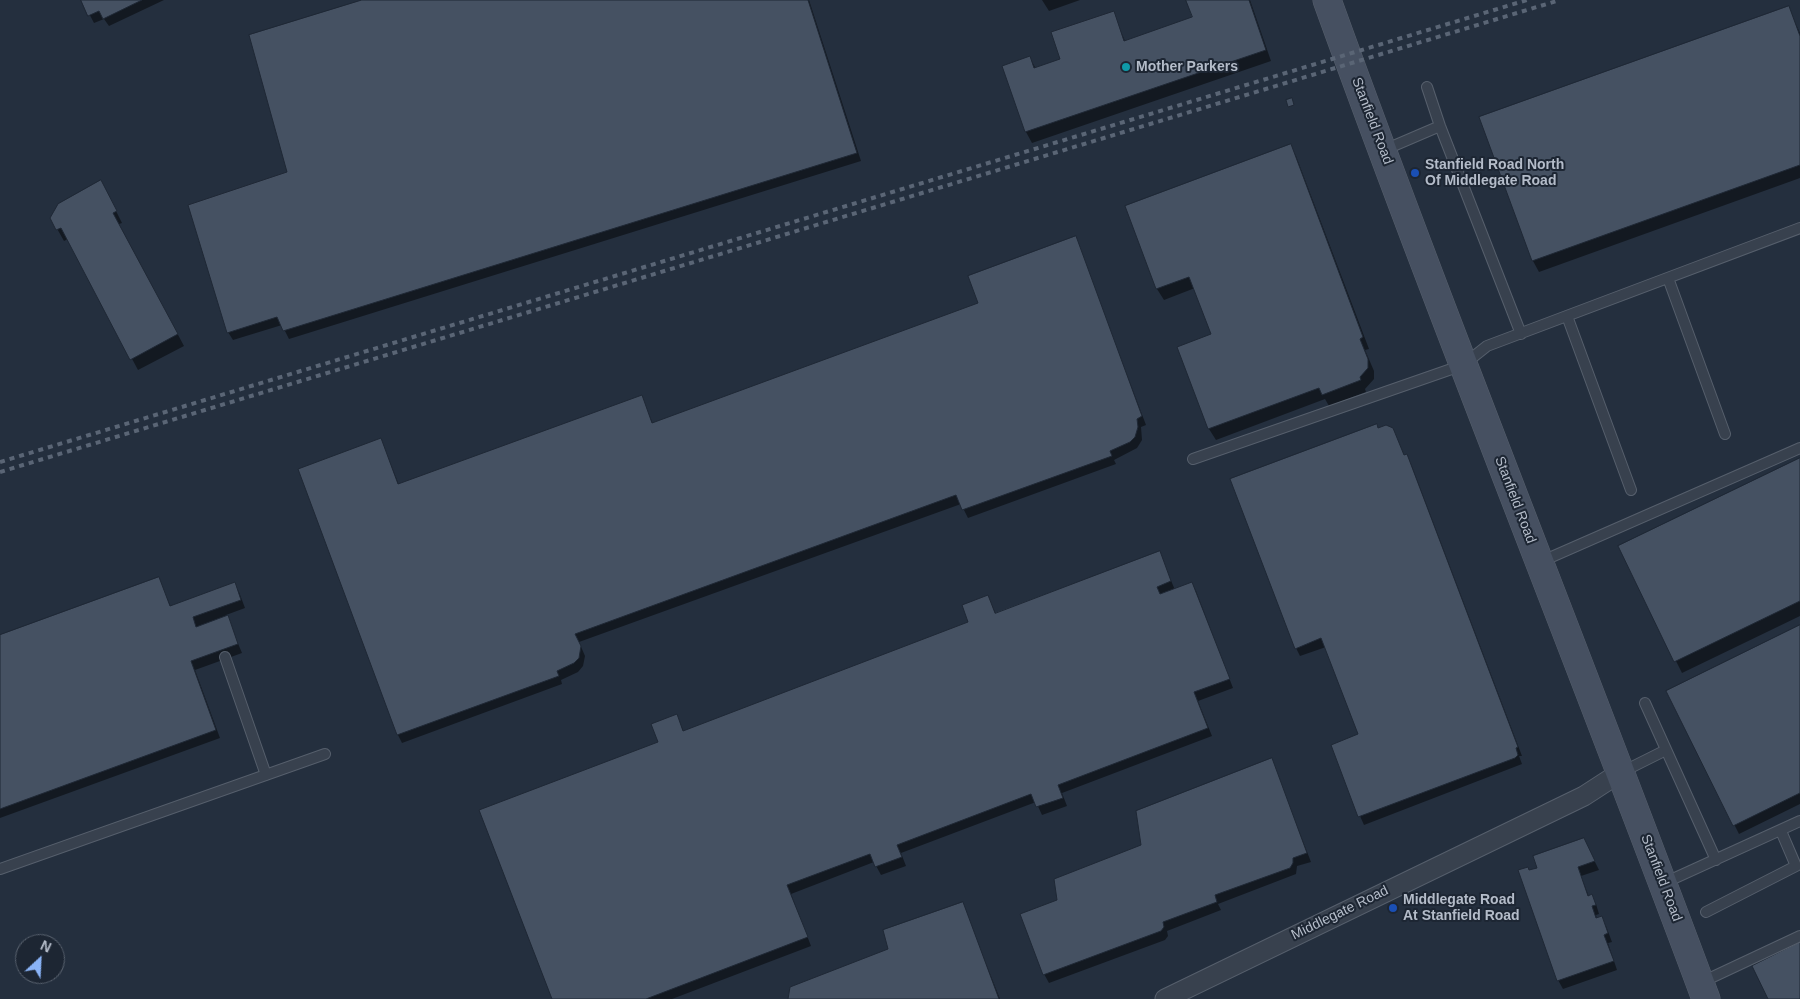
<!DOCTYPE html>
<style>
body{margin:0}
#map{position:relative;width:1800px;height:999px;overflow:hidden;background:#242f3e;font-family:Arial,sans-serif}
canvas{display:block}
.north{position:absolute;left:15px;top:934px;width:50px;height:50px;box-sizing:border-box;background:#1d2633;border:1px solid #59626f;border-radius:50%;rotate:25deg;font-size:14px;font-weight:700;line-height:20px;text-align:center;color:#b4bcc9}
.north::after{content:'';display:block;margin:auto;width:18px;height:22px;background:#8ab4f8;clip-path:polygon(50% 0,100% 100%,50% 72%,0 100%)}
</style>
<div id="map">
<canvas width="1800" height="999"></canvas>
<div class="north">N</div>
</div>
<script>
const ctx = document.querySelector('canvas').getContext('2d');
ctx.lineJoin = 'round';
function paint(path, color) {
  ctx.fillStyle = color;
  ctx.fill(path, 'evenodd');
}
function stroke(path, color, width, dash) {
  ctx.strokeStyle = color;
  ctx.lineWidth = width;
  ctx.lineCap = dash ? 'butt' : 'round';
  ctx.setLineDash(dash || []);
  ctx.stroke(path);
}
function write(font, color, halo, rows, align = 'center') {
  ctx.font = font + ' Arial,sans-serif';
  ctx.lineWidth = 4;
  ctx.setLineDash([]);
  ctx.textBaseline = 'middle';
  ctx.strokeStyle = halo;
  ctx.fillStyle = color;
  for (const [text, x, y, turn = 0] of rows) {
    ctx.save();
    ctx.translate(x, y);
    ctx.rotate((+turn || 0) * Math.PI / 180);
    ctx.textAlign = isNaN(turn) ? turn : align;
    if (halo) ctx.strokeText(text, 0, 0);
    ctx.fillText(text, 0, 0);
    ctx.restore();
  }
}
const shadow = new Path2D(`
 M82 0H164L109 26 104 19 94 23Z
 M366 0H809L861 161 289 339 282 325 233 340 228 332 289 173Z
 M1042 0H1080L1049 11Z
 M1188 0H1250L1271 61 1032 143 1026 132 1003 67 1030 58 1036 69 1062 60 1113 13 1125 41 1194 18Z
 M1788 7 1800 33V178L1539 272 1533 261 1481 118Z
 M1290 145 1296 156 1369 349 1365 350 1374 371V379L1365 389 1366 392 1329 406 1325 399 1216 440 1209 429 1179 347 1212 335 1195 288 1164 300 1157 289 1126 207Z
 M107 193 122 223 119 224 184 346 138 370 68 239 64 241 51 218Z
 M1075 238 1146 425 1141 427 1142 440 1137 448 1114 460 1116 464 968 518 961 504 579 642 585 656 583 666 578 672 561 680 562 684 402 743 398 735 381 440 399 485 641 396 653 424 980 304Z
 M1378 429 1404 456 1406 455 1411 464 1522 756H1519L1522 764 1364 825 1360 816 1359 735 1326 647 1300 656 1296 648Z
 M1800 459V616L1682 673 1619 547Z
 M1159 552 1175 590 1192 583 1196 591 1233 688 1198 701 1212 736 1062 793 1067 806 1042 815 1036 802 901 853 906 866 881 875 874 862 791 894 811 946 672 999H554L659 743 676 715 684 732 970 623 988 597 996 614Z
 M158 578 171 607 234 584 239 592 245 608 226 615 242 653 195 670 220 738 0 818V636Z
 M1800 626V804L1739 834 1668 692Z
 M1271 759 1311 862 1297 866 1296 874 1218 904 1221 910 1167 931 1168 936 1165 940 1049 983 1044 974 1058 900Z
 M1588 848 1599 870 1581 876 1589 897 1591 896 1596 904 1599 914 1596 915 1597 919 1601 918 1606 926 1612 942 1608 943 1617 970 1563 989 1558 980 1530 872Z
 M962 903 1000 999H790L890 950Z`);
const building = new Path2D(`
 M81 0H142L103 19 99 11 88 16Z
 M362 0H808L857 153 283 331 277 317 227 333 188 205 287 172 249 35Z
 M1186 0H1249L1266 50 1025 132 1002 66 1030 56 1034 68 1060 59 1051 32 1114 11 1124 41 1192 17Z
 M1789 6 1800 36V165L1532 261 1479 117Z
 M1292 98 1294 105 1288 107 1286 100Z
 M1291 144 1363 337 1360 339 1368 359V368L1360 377 1361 380 1322 395 1319 388 1208 429 1177 347 1211 334 1189 277 1156 289 1125 206Z
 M101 180 117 211 113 213 178 334 130 360 61 228 56 230 50 218 58 204Z
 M1076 236 1142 416 1137 419 1138 427 1135 437 1130 442 1110 451 1112 456 962 510 956 495 575 634 581 646 579 658 574 663 557 671 559 676 397 735 298 469 381 438 398 484 642 395 652 423 978 303 968 276Z
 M1377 424 1378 428 1386 425 1393 428 1404 455 1407 454 1518 747 1516 748 1518 755 1515 758 1358 817 1331 745 1358 734 1321 638 1295 649 1230 479Z
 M1800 458V601L1674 662 1618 546Z
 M1160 551 1171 581 1157 587 1160 594 1192 582 1230 679 1194 692 1208 728 1058 785 1063 798 1036 807 1031 794 897 845 902 857 875 867 870 854 787 885 808 937 646 999H552L479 810 658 742 651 724 677 714 683 731 968 622 962 605 988 595 995 613Z
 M159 577 170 606 235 582 241 600 193 617 196 627 228 615 238 644 191 661 216 730 0 809V635Z
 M1800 625V793L1733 826 1666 691Z
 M1272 758 1307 853 1293 858V863L1290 868 1215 895 1217 902 1163 922 1164 927 1161 931 1043 975 1020 914 1057 900 1054 879 1141 845 1136 811Z
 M1584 838 1595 861 1578 867 1588 896 1592 894 1596 905 1592 906 1596 918 1602 916 1608 933 1604 935 1614 961 1557 981 1518 870 1528 867 1529 870 1537 868 1533 856Z
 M963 902 999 999H788L790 987 888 949 883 930Z
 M1800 942V999H1768L1752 966Z`);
const lane = new Path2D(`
 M1427 87 1440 126 1521 334
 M1384 150 1440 126
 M1668 278 1725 434
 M1567 316 1631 490
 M1193 459 1463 365 1487 346 1800 228
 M1540 562 1800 448
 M225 657 266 775
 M1645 703 1716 860
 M1622 772 1666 750
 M0 869 325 754
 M1664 883 1800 821
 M1706 912 1796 866 1781 831
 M1702 982 1800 936`);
const street = new Path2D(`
 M1165 999 1584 796 1621 772`);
const secondary = new Path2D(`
 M1327 0C1448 335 1582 665 1706 999`);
const rail = new Path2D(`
 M0 462 1527 0
 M0 472 1560 0`);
const markers = [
 [1126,67,5,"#0f9aa8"],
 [1415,173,5,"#1a4fb4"],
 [1393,908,5,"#1a4fb4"]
];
const poiNames = [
 ["Mother Parkers",1136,67],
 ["Stanfield Road North",1425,165],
 ["Of Middlegate Road",1425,181],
 ["Middlegate Road",1403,900],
 ["At Stanfield Road",1403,916]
];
const streetNames = [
 ["Stanfield Road",1372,121,69],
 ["Stanfield Road",1515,500,69],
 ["Stanfield Road",1661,878,69],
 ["Middlegate Road",1340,913,-26]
];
paint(shadow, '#0007');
paint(building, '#455162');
stroke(building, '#1f2835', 1);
stroke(lane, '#565f6c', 12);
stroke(street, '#565f6c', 21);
stroke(secondary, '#565f6c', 29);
stroke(lane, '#38414e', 10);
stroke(street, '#38414e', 19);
stroke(secondary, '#465061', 28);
stroke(rail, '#5a6575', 4, [5, 5]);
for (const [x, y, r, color] of markers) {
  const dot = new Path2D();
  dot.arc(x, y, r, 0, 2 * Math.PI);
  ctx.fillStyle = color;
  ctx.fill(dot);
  stroke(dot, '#1d2633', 2);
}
write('bold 14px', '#b4bcc9', '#1d2633', poiNames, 'left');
write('14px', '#b4bcc9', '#1d2633', streetNames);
</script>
